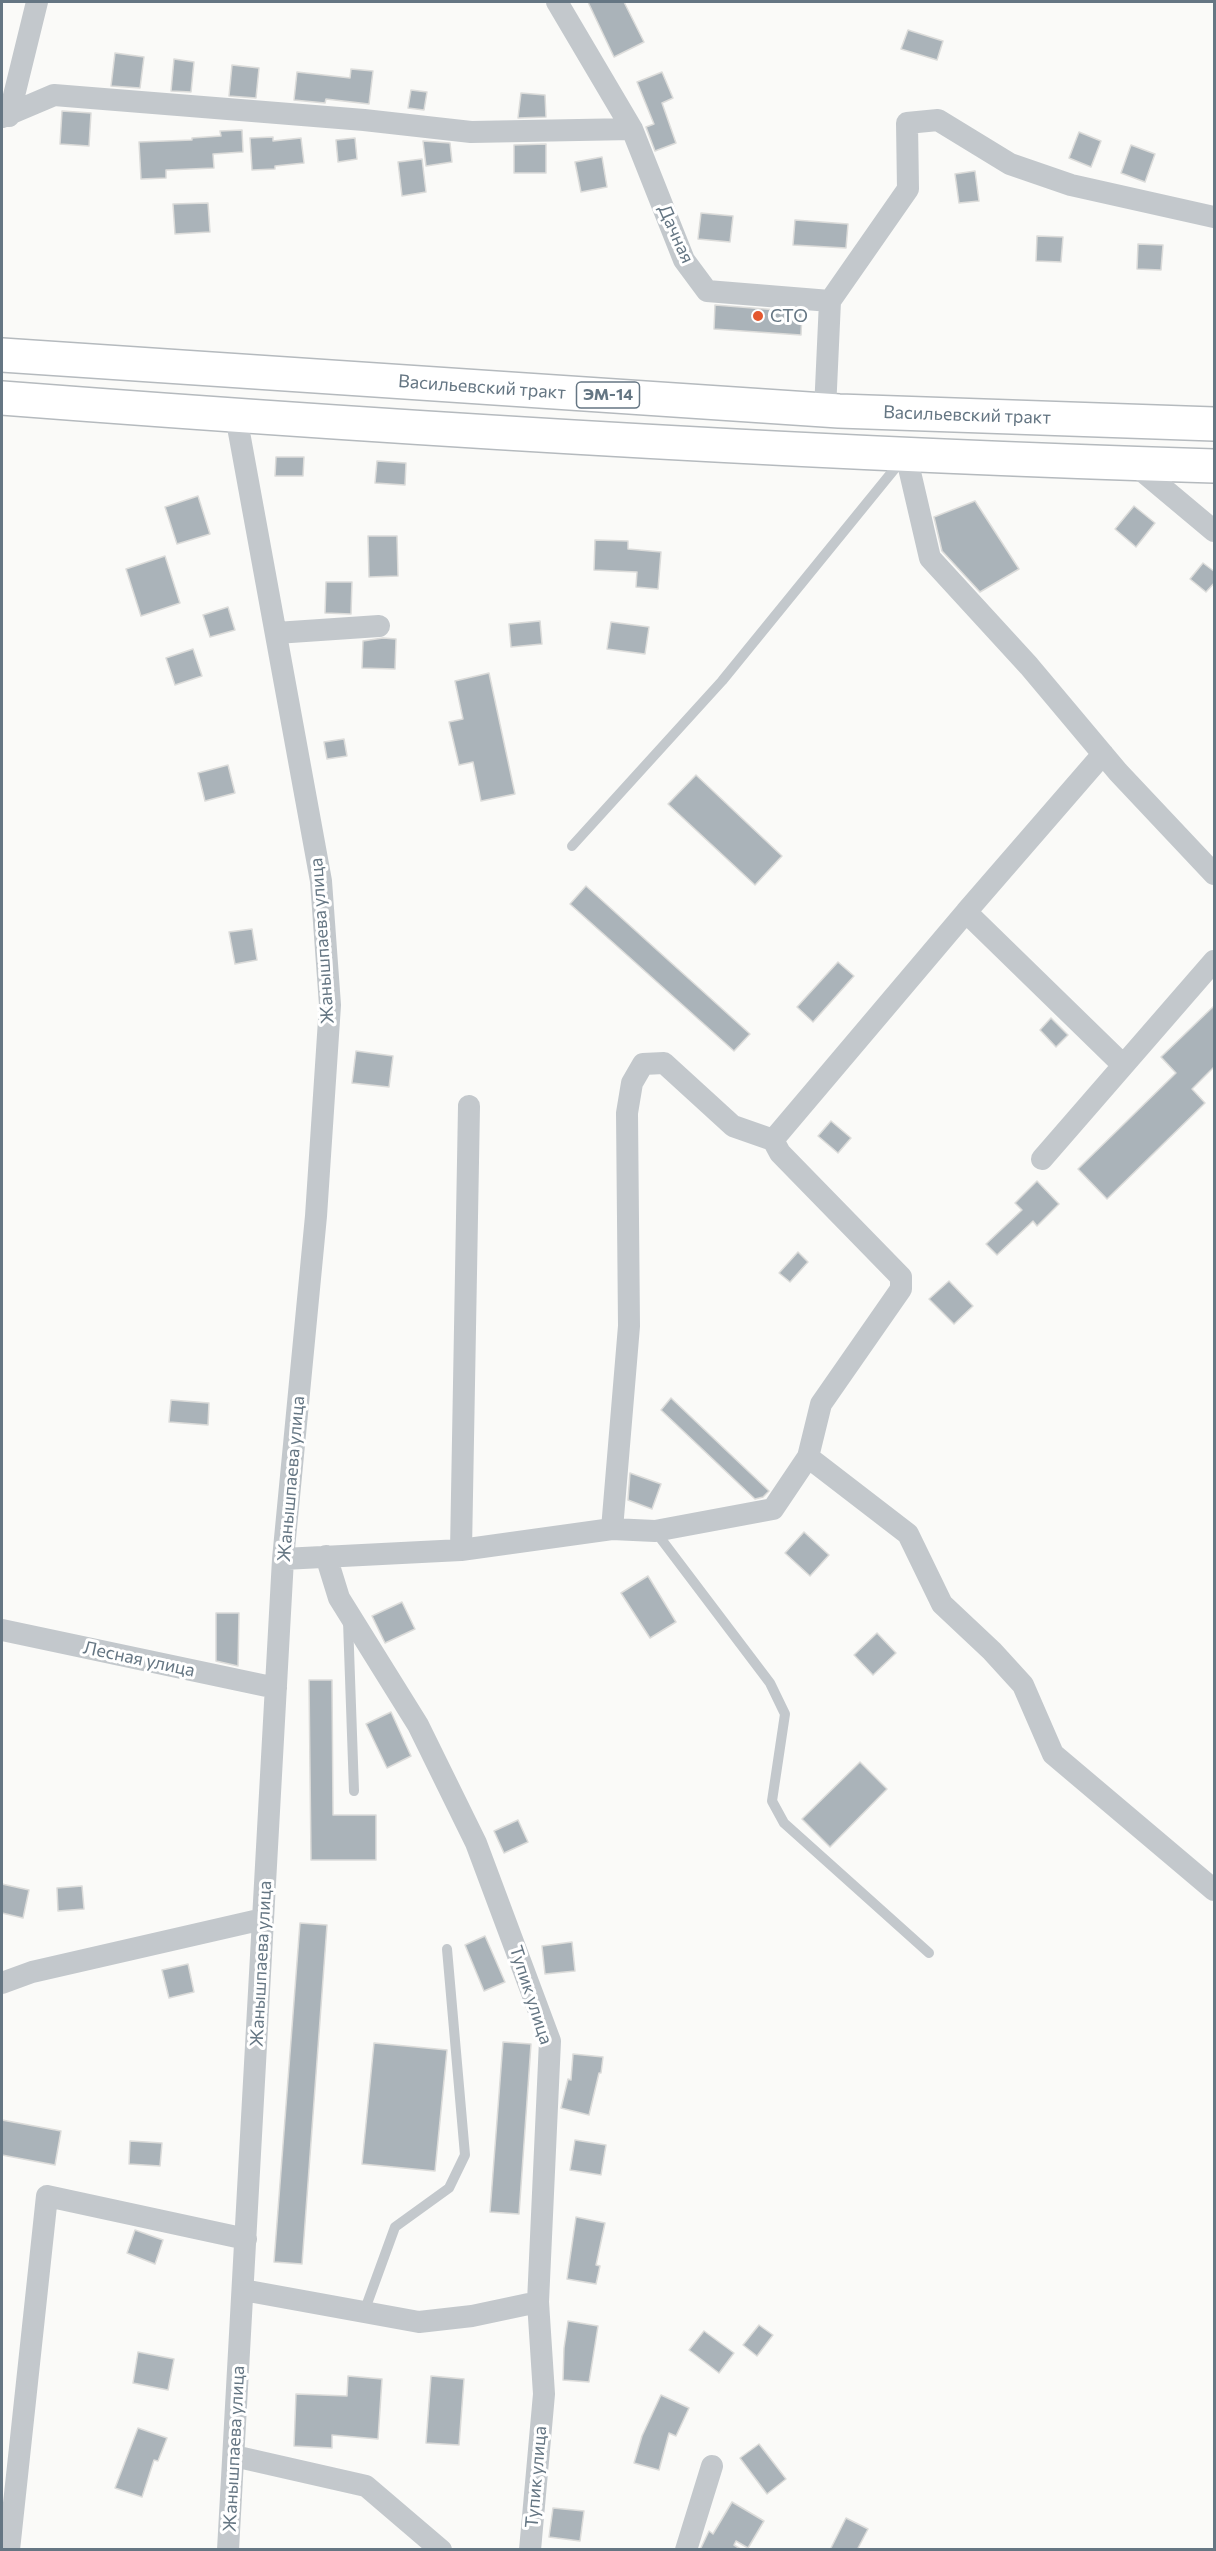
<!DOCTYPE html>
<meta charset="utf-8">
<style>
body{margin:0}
#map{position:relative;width:1216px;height:2551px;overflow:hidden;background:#fafaf8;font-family:Commissioner,sans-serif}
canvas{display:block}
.frame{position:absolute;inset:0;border:3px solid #657683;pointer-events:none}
</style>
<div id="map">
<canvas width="1216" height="2551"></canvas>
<div class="frame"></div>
</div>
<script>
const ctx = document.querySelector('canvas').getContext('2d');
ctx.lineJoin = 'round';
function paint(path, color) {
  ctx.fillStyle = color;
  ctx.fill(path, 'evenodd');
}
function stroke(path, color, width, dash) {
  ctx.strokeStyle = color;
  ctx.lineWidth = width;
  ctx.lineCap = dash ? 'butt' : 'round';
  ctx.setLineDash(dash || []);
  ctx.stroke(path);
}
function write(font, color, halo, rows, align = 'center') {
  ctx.font = font + ' Commissioner,sans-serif';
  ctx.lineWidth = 6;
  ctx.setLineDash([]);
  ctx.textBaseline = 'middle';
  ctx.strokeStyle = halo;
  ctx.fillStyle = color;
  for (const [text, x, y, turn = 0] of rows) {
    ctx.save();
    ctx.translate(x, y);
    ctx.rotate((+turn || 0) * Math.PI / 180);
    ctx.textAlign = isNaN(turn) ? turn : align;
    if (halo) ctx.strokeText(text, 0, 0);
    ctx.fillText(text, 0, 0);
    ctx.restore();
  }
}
const building = new Path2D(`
 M588 2H624L644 42 614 57Z
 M908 30 943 41 937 60 901 49Z
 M115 53 144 57 140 88 111 86Z
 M174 59 194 62 191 92 171 91Z
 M232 65 259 68 256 98 229 96Z
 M351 69 373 71 369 104 326 99 325 103 294 100 297 72 350 78Z
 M662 72 673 98 662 103 676 143 655 151 646 127 654 124 637 82Z
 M411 90 427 92 424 110 408 108Z
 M521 93 545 95 546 117 518 118Z
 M62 111 91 113 89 146 60 144Z
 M242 130 243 152 213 154 214 168 166 170V178L141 179 139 142 192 140V138L221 136 220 131Z
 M1079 132 1101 141 1091 167 1069 158Z
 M273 137V141L301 138 304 163 275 166V169L252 170 250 138Z
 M355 138 357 159 338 162 336 140Z
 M423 141 450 143 452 162 426 166Z
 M546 144V173H514V145Z
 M1131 145 1155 154 1145 182 1121 173Z
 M602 157 607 187 581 192 575 162Z
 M422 159 426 192 402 196 398 162Z
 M975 171 979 201 959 203 955 174Z
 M208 203 210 232 175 234 173 204Z
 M701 213 733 216 730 242 698 239Z
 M795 220 848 224 846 248 793 245Z
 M1037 236 1063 237 1061 262 1036 261Z
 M1138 244 1163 245 1161 270 1137 269Z
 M715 305 802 312 801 335 714 329Z
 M276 457H304L303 476H275Z
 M377 461 406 463 405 485 375 483Z
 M198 496 210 534 177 544 165 507Z
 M975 501 1019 569 980 592 942 551 934 517Z
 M1134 506 1155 523 1136 547 1115 529Z
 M368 536H397L398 576 369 577Z
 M595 540 628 541V549L661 552 658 589 636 587 637 572 594 570Z
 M165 556 180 603 141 616 126 569Z
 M1203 563 1215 572V582L1206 592 1190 579Z
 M326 582H352L351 614 325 613Z
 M228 607 235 630 210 637 203 615Z
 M540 621 542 644 511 647 509 624Z
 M611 622 649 627 645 654 607 649Z
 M383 638 396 639 395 669 362 668 363 641Z
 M193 649 202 676 175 685 166 658Z
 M489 673 515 794 481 801 473 762 459 765 449 722 463 719 455 681Z
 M344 739 347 756 327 759 324 742Z
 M228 765 235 793 205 801 198 773Z
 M696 775 782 856 755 885 668 804Z
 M586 886 750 1034 734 1051 570 904Z
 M252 929 257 960 235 964 229 932Z
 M838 962 854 976 813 1022 797 1007Z
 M1215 1005V1066L1192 1089 1205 1103 1107 1199 1078 1169 1176 1073 1161 1057Z
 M1051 1018 1068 1035 1056 1047 1040 1030Z
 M356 1051 393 1056 389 1087 352 1083Z
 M831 1121 851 1138 838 1153 818 1136Z
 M1037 1181 1059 1204 1037 1226 1033 1221 997 1255 986 1244 1022 1210 1015 1203Z
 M798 1252 808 1262 790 1282 779 1273Z
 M949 1281 973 1306 954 1324 929 1299Z
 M671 1398 769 1491 763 1497 755 1499 661 1410Z
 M171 1400 209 1403 208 1425 169 1422Z
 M630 1473 661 1484 652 1509 628 1500Z
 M804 1532 829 1555 810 1576 785 1553Z
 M648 1576 676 1622 650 1638 621 1593Z
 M402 1602 415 1629 385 1643 372 1616Z
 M216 1613H239L238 1666 216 1661Z
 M877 1633 896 1653 873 1675 854 1655Z
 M309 1680H332L333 1815H376V1860H311Z
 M391 1712 411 1756 387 1768 366 1724Z
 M860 1762 887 1789 830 1847 802 1819Z
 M518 1820 528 1842 504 1853 494 1831Z
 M2 1884 29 1890 23 1918 2 1913Z
 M82 1886 84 1909 58 1911 57 1888Z
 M300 1923 327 1925 302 2264 274 2262Z
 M485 1936 505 1982 484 1991 465 1945Z
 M572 1942 575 1971 545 1974 542 1946Z
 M188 1964 194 1992 169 1998 162 1970Z
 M503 2042 531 2044 519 2214 490 2212Z
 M374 2043 447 2050 435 2171 362 2164Z
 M573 2054 603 2057 601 2073H599L589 2115 561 2108 568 2079 571 2080Z
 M2 2120 61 2131 55 2165 2 2155Z
 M575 2140 606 2145 601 2175 570 2170Z
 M130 2141 162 2143 160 2166 129 2164Z
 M576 2217 605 2223 596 2265 600 2266 596 2284 567 2279Z
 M135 2230 163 2240 155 2264 127 2253Z
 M568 2321 598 2326 589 2382 563 2380 564 2348Z
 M759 2325 773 2335 757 2356 743 2345Z
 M704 2331 734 2353 719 2373 689 2350Z
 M138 2352 174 2359 168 2390 133 2383Z
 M348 2376 382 2379 378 2439 332 2435V2448L294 2446 296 2394 347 2396Z
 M431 2376 464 2379 459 2445 426 2443Z
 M661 2395 689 2408 676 2436 669 2433 659 2470 634 2463 642 2436Z
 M138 2428 167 2438 158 2461 154 2460 142 2497 115 2488Z
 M759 2444 786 2479 767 2494 740 2458Z
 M732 2502 764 2521 748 2548 736 2541 734 2545 742 2550H700L709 2531 713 2534Z
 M553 2508 584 2511 580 2541 549 2537Z
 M846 2518 868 2529 857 2550H830Z`);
const service = new Path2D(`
 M572 846 722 681 901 461
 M655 1531 770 1683 785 1714 772 1801 784 1823 929 1953
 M348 1621 354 1791
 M364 2312 395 2227 449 2188 465 2155 447 1949`);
const minor = new Path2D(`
 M557 2 632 129 684 260 707 291 830 301 825 410
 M9 116 37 2
 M2 117 54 95 364 120 471 132 632 129
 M830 301 908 189 907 123 938 120 1010 164 1071 185 1214 217
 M906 455 930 558 1029 666 1118 772 1214 874
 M1134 464 1214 531
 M276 633 379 626
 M1103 754 966 912 1123 1065
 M1042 1159 1214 961
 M808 1457 821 1404 901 1289V1277L780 1153 773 1140 966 912
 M612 1529 629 1326 627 1113 632 1083 643 1064 664 1063 733 1126 773 1140
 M461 1550 469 1106
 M326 1556 339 1598 418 1725 476 1843 550 2041 538 2302 544 2394 530 2550
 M283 1559 461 1550 612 1529 655 1531 773 1509 808 1457 908 1534 942 1604 992 1651 1023 1685 1053 1754 1214 1890
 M2 1630 276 1688
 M2 1983 32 1972 263 1919
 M243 2290 419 2322 472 2316 538 2302
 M234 2456 366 2486 441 2550
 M9 2550 47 2196 246 2239
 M228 2550 283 1559 316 1216 330 1005 321 881 236 416
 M686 2550 712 2466`);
const primary = new Path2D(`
 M2 355 839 411 1214 424
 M2 398C405 429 810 454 1214 466`);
const markers = [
 [758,316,6,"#e4572e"]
];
const shields = [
 [608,395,63]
];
const shieldNames = [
 ["ЭМ-14",608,395]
];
const streetNames = [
 ["Дачная",676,234,66],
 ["Васильевский тракт",482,387,4],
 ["Васильевский тракт",967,415,2],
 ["Жанышпаева улица",322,941,-94],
 ["Жанышпаева улица",291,1479,-85],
 ["Лесная улица",139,1659,12],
 ["Жанышпаева улица",261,1964,-87],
 ["Тупик улица",531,1995,72],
 ["Жанышпаева улица",234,2449,-87],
 ["Тупик улица",536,2477,-85]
];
const poiNames = [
 ["СТО",770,316]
];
paint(building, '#aab3b9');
stroke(building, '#dcdcda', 1.5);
stroke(primary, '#b5babe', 36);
stroke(service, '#c3c8cc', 10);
stroke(minor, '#c3c8cc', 22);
stroke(primary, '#fff', 33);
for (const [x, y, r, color] of markers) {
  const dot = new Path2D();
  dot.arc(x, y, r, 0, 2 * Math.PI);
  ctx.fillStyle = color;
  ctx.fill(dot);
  stroke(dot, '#fff', 2);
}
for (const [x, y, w] of shields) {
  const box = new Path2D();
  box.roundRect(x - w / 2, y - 13, w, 26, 4.5);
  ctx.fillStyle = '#fff';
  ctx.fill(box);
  stroke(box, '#657683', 1.5);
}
write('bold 16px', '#657683', null, shieldNames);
write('18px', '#657683', '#fff', streetNames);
write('18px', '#657683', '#fff', poiNames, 'left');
</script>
